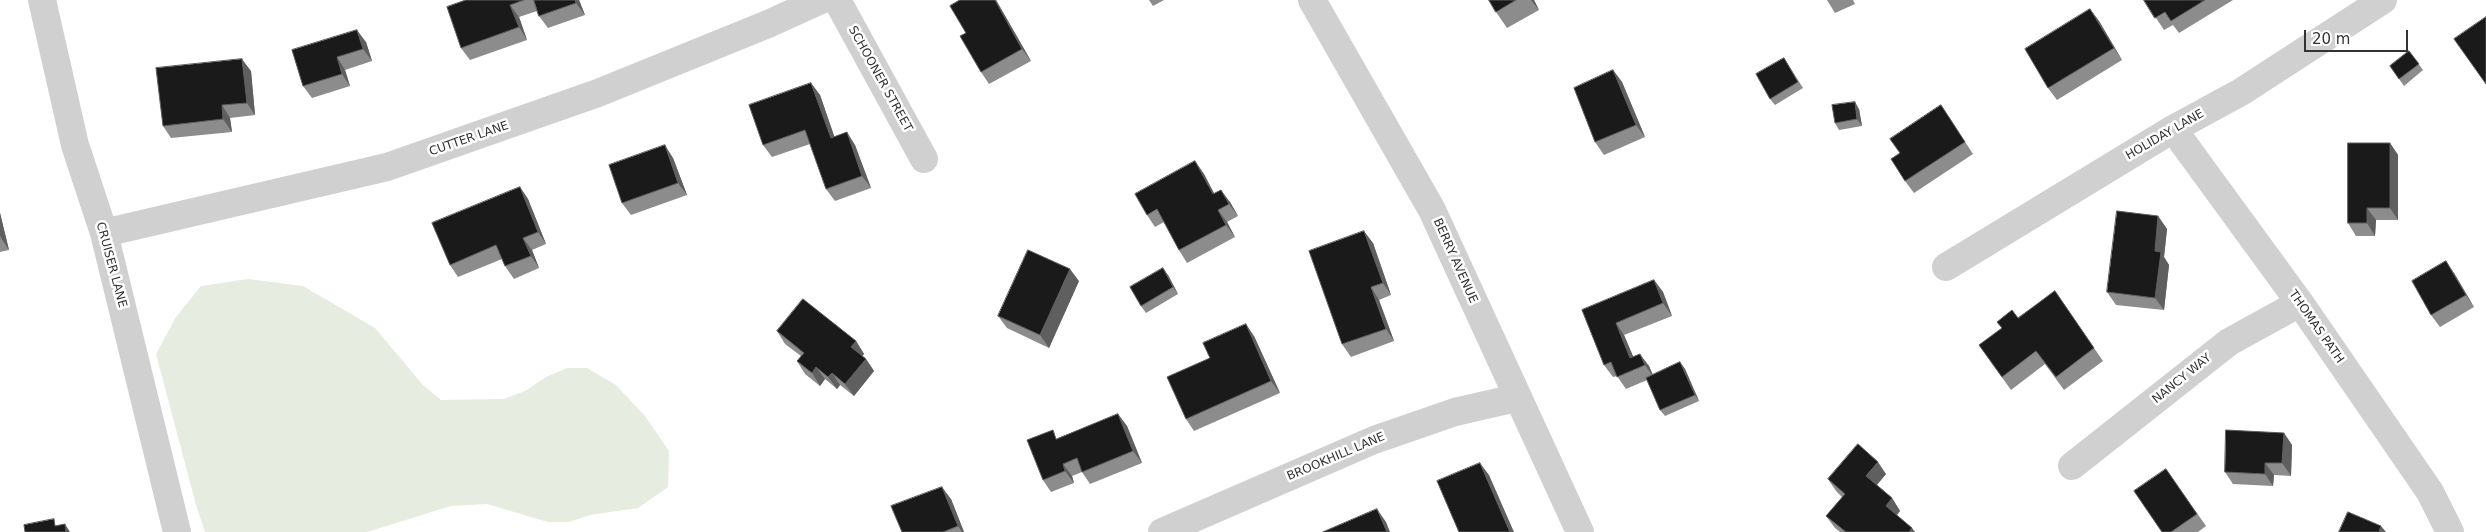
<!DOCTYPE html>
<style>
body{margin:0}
#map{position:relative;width:2486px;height:532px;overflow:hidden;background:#fff;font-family:"DejaVu Sans",sans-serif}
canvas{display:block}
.scale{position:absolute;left:2304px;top:30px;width:104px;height:22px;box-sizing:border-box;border:2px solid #333;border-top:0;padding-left:6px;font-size:15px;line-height:18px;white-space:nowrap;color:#333;-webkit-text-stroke:4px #fff;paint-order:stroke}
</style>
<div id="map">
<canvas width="2486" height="532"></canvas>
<div class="scale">20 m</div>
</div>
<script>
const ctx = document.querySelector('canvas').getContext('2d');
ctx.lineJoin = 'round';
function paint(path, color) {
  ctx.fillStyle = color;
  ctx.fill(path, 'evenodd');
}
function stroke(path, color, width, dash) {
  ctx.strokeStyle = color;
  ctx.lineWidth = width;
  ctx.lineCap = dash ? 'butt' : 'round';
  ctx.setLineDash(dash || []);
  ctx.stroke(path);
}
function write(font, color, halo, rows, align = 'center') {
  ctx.font = font + ' "DejaVu Sans",sans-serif';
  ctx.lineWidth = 5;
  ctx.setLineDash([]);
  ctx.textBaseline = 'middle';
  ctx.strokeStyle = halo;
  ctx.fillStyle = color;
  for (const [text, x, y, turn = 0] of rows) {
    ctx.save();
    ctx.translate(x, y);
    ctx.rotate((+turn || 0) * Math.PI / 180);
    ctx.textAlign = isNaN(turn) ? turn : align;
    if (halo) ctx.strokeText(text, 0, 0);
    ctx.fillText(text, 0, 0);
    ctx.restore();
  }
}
const green = new Path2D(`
 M248 279 303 286 375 328 422 384 441 400 504 399 525 391 546 377 567 368H587L616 385 645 416 669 451 668 487 638 508 590 515 569 522H548L487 504 451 506 367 532H205L196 505 156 354 176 317 201 286Z`);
const minor = new Path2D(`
 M42 0 75 145 104 233 177 532
 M837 0 924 159
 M2173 129 2300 303 2430 492 2450 532
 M104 233 387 167 598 93 768 24 821 0
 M1946 267 2173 129 2241 92 2383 0
 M2072 466 2229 342 2300 303
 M1162 532 1374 440 1455 412 1516 398`);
const tertiary = new Path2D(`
 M1312 0 1432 210 1580 532`);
const wall = new Path2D(`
 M466 0H579L585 15 548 28 539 16 537 11 519 17 527 40 470 60 461 48Z
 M996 0 1031 61 989 84 981 72 966 33Z
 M1149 0H1164L1153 6Z
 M1489 0H1534L1539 10 1507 28 1496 12Z
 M1827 0H1853L1855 4 1835 13Z
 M2144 0H2233L2179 33 2173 25 2164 30Z
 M2090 9 2099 21 2122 60 2057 100 2048 88Z
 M366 42 372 61 345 70 350 86 312 98 303 86 292 50Z
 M2409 51 2423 70 2404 86 2390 66Z
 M1784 58 1803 88 1775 105 1770 99Z
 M1613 70 1622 82 1645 137 1604 155 1595 142Z
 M251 71 255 115 230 118 232 132 171 138 163 126Z
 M811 83 820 95 834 136 855 145 871 188 835 201 826 189 810 144 772 157 763 145Z
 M1859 109 1862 126 1839 130 1835 123Z
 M1949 117 1973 154 1914 193 1905 181 1900 153Z
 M2390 143 2398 155V220H2376L2375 236H2356L2348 223Z
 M673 158 687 195 631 215 622 203Z
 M1195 161 1204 174 1214 193 1230 202 1238 216 1227 222 1235 237 1187 263 1179 250 1164 222 1155 227 1147 215Z
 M520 187 528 199 546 244 532 250 539 268 514 279 505 266 502 259 458 277 450 265Z
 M0 213 9 250 0 252Z
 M2158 216 2167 229 2164 257 2169 265 2164 310 2116 305 2107 292Z
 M1373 243 1391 295 1379 300 1394 341 1351 357 1342 344Z
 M2454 273 2474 307 2440 327 2431 315Z
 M1168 275 1178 294 1146 313 1141 306Z
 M1654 280 1663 292 1672 316 1624 335 1633 357 1649 366 1653 375 1680 362 1685 369 1699 401 1665 416 1660 410 1647 380 1626 389 1617 376 1613 377 1604 365 1582 310Z
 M1079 281 1049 348 1007 328 998 316Z
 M2055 291 2103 361 2064 390 2045 364 2011 390 1979 345Z
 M777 331 856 341 864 354 862 356 866 359 874 371 854 396 840 385 837 389 825 379 820 386 805 374 797 361 801 356 785 344Z
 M1254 336 1280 393 1194 431 1186 419 1210 358Z
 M1118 414 1127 426 1142 463 1090 484 1082 472 1072 476 1074 483 1051 492 1043 480 1058 438Z
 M2284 433 2292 445 2291 476 2274 475 2273 486 2233 484 2225 472Z
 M2166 469 2206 526 2198 532H2162Z
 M1886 474 1877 485 1892 498 1900 511 1897 515 1915 532H1840L1835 528 1826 516 1842 497 1836 491 1828 479Z
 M951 499 964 532H902Z`);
const shadedWall = new Path2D(`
 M575 0H579L585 15 576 3Z
 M995 0H996L1031 61 1022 49Z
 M1531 0H1534L1539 10Z
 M510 5 519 17 527 40 519 27Z
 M2090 9 2099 21 2122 60 2114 48Z
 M357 30 366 42 372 61 363 49Z
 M337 57 345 70 350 86 342 74Z
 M242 59 251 71 255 115 247 103Z
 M1613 70 1622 82 1645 137 1636 125Z
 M811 83 820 95 839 150 831 138Z
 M1855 102 1859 109 1862 126 1857 119Z
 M222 105 230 118 232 132 223 119Z
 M847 132 855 145 871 188 862 176Z
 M2390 143 2398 155V220L2390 208Z
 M665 145 673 158 687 195 678 183Z
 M1195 161 1204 174 1221 207 1213 194Z
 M520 187 528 199 546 244 538 232Z
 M1221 190 1230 202 1238 216 1229 204Z
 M2367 208 2376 220 2375 236 2367 223Z
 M1218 210 1227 222 1235 237 1226 225Z
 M0 213 9 250 1 238 0 235Z
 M2158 216 2167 229 2164 257 2169 265 2164 310 2155 298V251Z
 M1364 231 1373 243 1391 295 1383 283Z
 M523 238 532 250 539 268 531 256Z
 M2446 261 2454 273 2474 307 2466 295Z
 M1163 268 1168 275 1178 294 1173 287Z
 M1070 269 1079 281 1049 348 1040 335Z
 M1654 280 1663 292 1672 316 1663 303Z
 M1371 287 1379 300 1394 341 1386 329Z
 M1616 323 1624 335 1639 370 1630 358Z
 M1246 324 1254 336 1280 393 1271 381Z
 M856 341 864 354 860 359 851 347Z
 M1640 354 1649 366 1654 378 1645 365Z
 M866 359 874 371 854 396 845 384Z
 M1680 362 1685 369 1699 401 1695 395Z
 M816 367 825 379 820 386 812 373Z
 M832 373 840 385 837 389 828 377Z
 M1118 414 1127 426 1142 463 1133 451Z
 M2284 433 2292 445 2291 476 2282 463Z
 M1878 462 1886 474 1874 488 1866 476Z
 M1480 463 1489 475 1514 532H1510Z
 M2265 463 2274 475 2273 486 2265 474Z
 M1063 464 1072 476 1074 483 1065 471Z
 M942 487 951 499 964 532H962L958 526Z
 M1892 498 1900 511 1894 518 1886 506Z
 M1377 509 1386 522 1390 532H1387Z
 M65 524 70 532H66Z
 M2381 526 2386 532H2379Z
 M1912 528 1915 532H1909Z`);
const building = new Path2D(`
 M466 0H524L510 5 519 27 461 48 447 7Z
 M534 0H575L576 3 539 16Z
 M960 0H995L1022 49 981 72 960 36 966 33 950 6Z
 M1489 0H1516L1496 12Z
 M2144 0H2205L2171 21 2165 12 2155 18Z
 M2090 9 2114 48 2048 88 2025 49Z
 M2486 17V84L2454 39Z
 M357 30 363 49 337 57 342 74 303 86 292 50Z
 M2409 51 2419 64 2399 79 2390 66Z
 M1784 58 1798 82 1770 99 1756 74Z
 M242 59 247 103 222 105 223 119 163 126 156 68Z
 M1613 70 1636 125 1595 142 1574 88Z
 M811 83 831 138 847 132 862 176 826 189 805 130 763 145 749 105Z
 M1855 102 1857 119 1835 123 1832 105Z
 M1941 105 1965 142 1905 181 1891 159 1900 153 1890 139Z
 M2348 143H2390V208H2367V223H2348Z
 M665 145 678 183 622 203 609 165Z
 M1195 161 1213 194 1221 190 1229 204 1218 210 1226 225 1179 250 1157 209 1147 215 1135 194Z
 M520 187 538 232 523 238 531 256 505 266 496 245 450 265 432 223Z
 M2117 211 2158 216 2155 251 2161 252 2155 298 2107 292Z
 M1364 231 1383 283 1371 287 1386 329 1342 344 1309 251Z
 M1028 250 1070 269 1040 335 998 316Z
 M2446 261 2466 295 2431 315 2412 281Z
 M1163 268 1173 287 1141 306 1130 287Z
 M1654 280 1663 303 1616 323 1630 358 1640 354 1645 365 1617 377 1611 362 1604 365 1582 310Z
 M2055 291 2094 348 2056 377 2036 351 2002 377 1979 345 2002 328 1997 322 2012 310 2018 318Z
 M803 299 856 341 851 347 866 359 845 384 832 373 828 377 816 367 812 373 797 361 804 353 777 331Z
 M1246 324 1271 381 1186 419 1167 377 1210 358 1203 343Z
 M1680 362 1695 395 1660 410 1646 378Z
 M1118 414 1133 451 1082 472 1077 458 1063 464 1065 471 1043 480 1027 440 1053 430 1056 439Z
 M2226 430 2284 433 2282 463H2265V474L2225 472Z
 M1858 444 1878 462 1866 476 1892 498 1886 506 1912 528 1909 532H1846L1826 516 1845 494 1828 479Z
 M1480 463 1510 532H1459L1437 481Z
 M2166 469 2197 514 2171 532H2162L2134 491Z
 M942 487 958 526 943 532H902L891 506Z
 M1377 509 1387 532H1323Z
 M2348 512 2381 526 2379 532H2339Z
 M54 519 55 526 65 524 66 532H25L24 525Z`);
const streetNames = [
 ["SCHOONER STREET",880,79,61],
 ["HOLIDAY LANE",2165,135,-30],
 ["CUTTER LANE",469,139,-19],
 ["BERRY AVENUE",1455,261,66],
 ["CRUISER LANE",111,265,75],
 ["THOMAS PATH",2316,327,55],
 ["NANCY WAY",2182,379,-39],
 ["BROOKHILL LANE",1336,457,-23]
];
paint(green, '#e6ecdf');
stroke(minor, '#d0d0d0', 28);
stroke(tertiary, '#d0d0d0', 28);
paint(wall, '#8c8c8c');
paint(shadedWall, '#5f5f5f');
paint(building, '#1a1a1a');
stroke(building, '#5f5f5f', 1);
write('12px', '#333', '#fff', streetNames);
</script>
